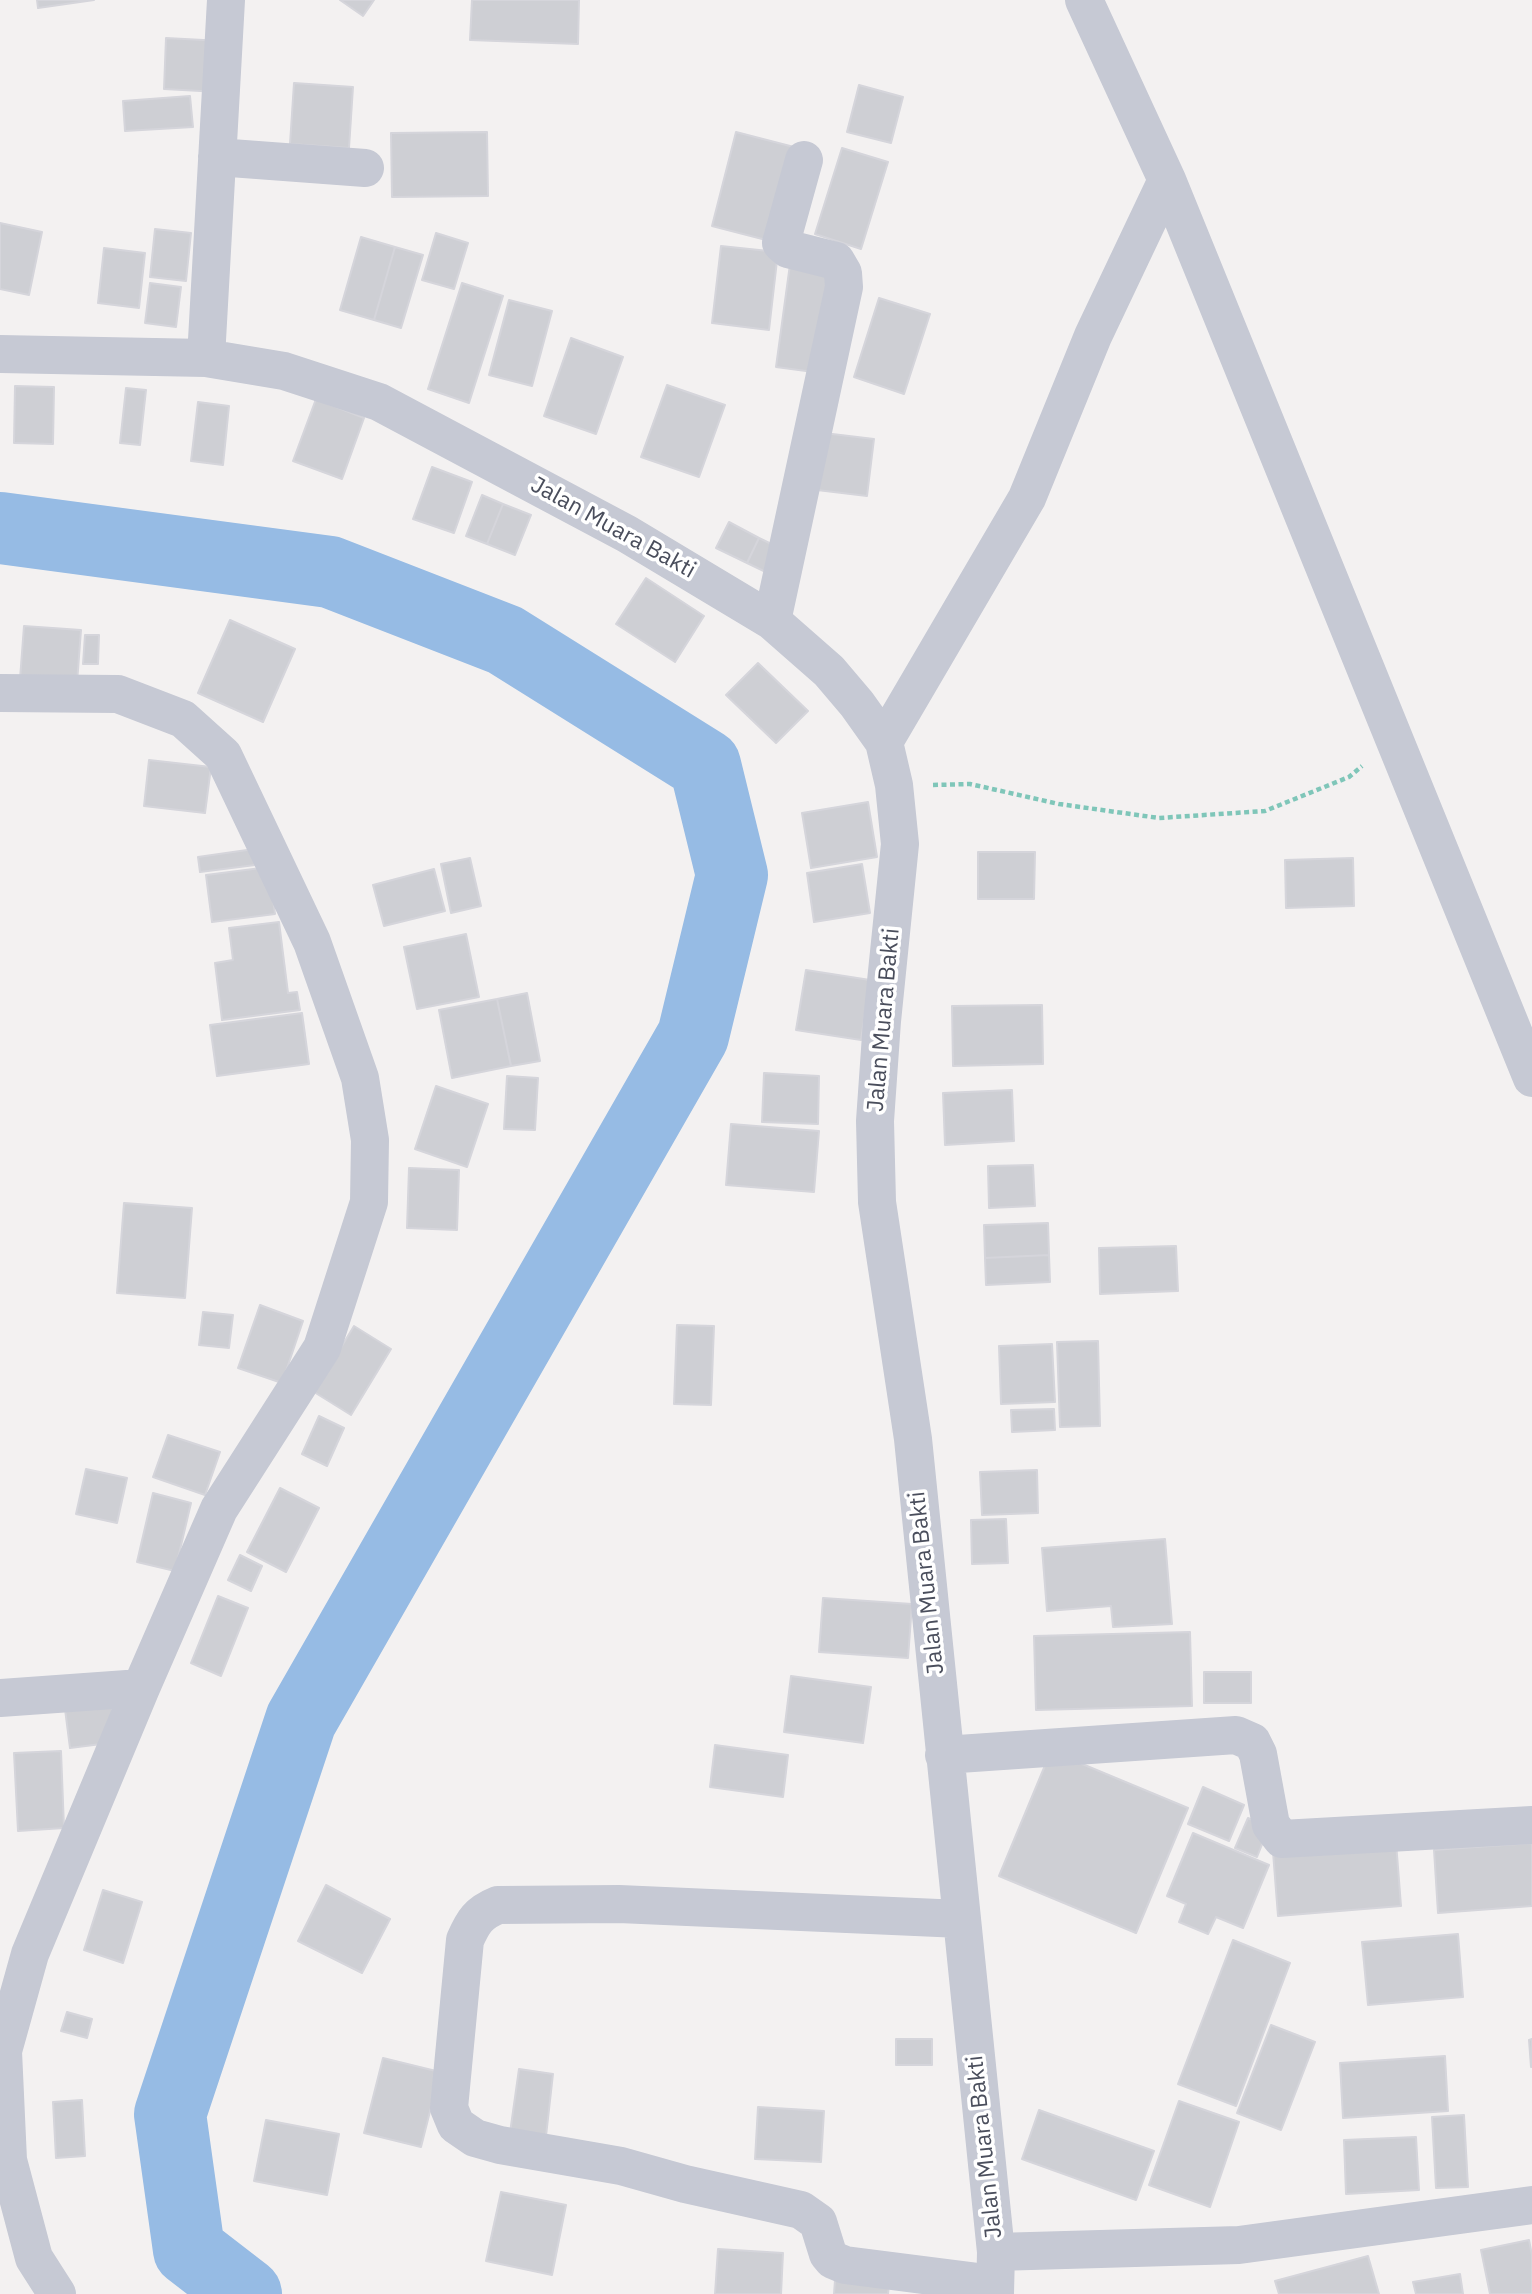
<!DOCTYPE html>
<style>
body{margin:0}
canvas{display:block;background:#f3f1f1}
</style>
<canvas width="1532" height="2294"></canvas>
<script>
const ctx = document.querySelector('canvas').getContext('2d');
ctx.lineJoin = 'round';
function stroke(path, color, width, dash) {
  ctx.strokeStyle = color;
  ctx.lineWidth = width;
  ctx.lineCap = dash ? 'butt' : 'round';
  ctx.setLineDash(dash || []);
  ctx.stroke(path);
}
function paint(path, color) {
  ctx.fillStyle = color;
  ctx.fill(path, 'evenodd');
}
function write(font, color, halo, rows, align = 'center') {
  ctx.font = font + ' "IBM Plex Sans",sans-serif';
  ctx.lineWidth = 7;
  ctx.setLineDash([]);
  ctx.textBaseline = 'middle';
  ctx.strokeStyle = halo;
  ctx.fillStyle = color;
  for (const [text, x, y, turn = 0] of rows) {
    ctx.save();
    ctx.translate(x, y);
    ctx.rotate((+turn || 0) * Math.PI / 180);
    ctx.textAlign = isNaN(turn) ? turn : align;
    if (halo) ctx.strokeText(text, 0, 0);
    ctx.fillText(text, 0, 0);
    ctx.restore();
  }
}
const river = new Path2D(`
 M0 528 330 572 505 640 705 765 732 875 693 1036 301 1720 170 2114 189 2250 246 2294`);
const building = new Path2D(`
 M37 0H94L38 8Z
 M340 0H374L363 16Z
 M472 0H579L578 44 470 40Z
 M166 38 222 41 219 92 164 89Z
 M294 83 353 87 349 148 290 144Z
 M859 85 903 97 891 143 847 132Z
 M190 96 193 127 125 131 123 101Z
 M487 132 488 196 392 197 391 133Z
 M736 132 794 147 770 241 712 226Z
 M842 148 888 162 861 249 815 234Z
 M0 223 42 232 29 295 0 289Z
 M155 229 191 233 186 281 150 277Z
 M436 233 468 243 454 289 422 280Z
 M361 237 395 247 374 320 340 310Z
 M721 246 778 252 769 330 712 323Z
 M395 247 423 255 401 328 374 320Z
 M104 248 145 253 139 308 98 303Z
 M791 257 836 263 821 373 776 367Z
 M150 283 181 287 176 327 145 323Z
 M462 283 503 296 469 403 428 389Z
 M879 298 930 314 904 394 854 377Z
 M509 300 552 311 532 386 489 375Z
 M571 338 623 357 596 434 544 416Z
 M667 385 725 405 699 477 641 457Z
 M15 386 54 387 53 444 14 443Z
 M126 388 146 390 140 445 120 443Z
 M316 399 364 418 342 479 293 461Z
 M198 402 229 406 223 465 191 461Z
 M824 433 874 439 867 496 817 490Z
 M432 467 472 482 454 533 413 519Z
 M482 495 503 504 487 544 466 536Z
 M503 504 531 515 515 555 487 544Z
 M729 522 759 538 747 563 716 548Z
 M759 538 784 550 772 575 747 563Z
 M646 578 704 616 675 662 616 624Z
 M230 620 295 649 263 722 198 693Z
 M24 626 81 630 77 683 20 679Z
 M85 635H99L98 664H83Z
 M758 663 808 711 776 743 726 695Z
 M149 760 211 767 205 813 144 806Z
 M868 802 877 857 811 868 802 813Z
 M261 848 263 864 200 872 198 857Z
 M978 852H1035L1034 899H978Z
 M470 858 481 906 451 913 441 864Z
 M1353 858 1354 906 1286 908 1285 860Z
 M862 864 870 913 814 922 807 873Z
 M269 867 275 914 212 922 206 875Z
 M434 869 445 911 384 926 373 885Z
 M279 922 288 993 297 992 300 1010 222 1020 215 963 233 960 229 928Z
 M466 934 479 997 417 1009 404 947Z
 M806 970 870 980 861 1040 796 1030Z
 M527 993 540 1061 511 1066 497 999Z
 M497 999 511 1066 452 1078 439 1010Z
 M1042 1005 1043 1064 953 1066 952 1006Z
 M302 1013 309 1064 217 1076 210 1025Z
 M764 1073 819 1076 818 1124 762 1122Z
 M507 1076 538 1078 535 1130 504 1129Z
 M436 1086 488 1104 467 1167 415 1149Z
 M1012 1090 1014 1141 945 1145 943 1093Z
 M731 1124 819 1131 814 1192 726 1185Z
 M1033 1165 1035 1206 989 1208 988 1166Z
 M409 1168 459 1170 457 1230 407 1228Z
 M124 1203 192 1208 185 1298 117 1293Z
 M1048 1223 1049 1255 985 1258 984 1225Z
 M1176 1246 1178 1291 1100 1294 1099 1248Z
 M1049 1255 1050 1282 986 1285 985 1258Z
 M260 1305 303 1321 282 1383 238 1368Z
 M203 1312 233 1315 229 1348 199 1345Z
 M677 1325 714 1326 711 1405 674 1404Z
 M354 1326 391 1349 351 1415 314 1392Z
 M1098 1341 1100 1426 1060 1427 1057 1342Z
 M1052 1344 1055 1402 1001 1404 999 1346Z
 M1054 1409 1055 1430 1012 1432 1011 1410Z
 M319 1416 344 1428 327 1466 302 1454Z
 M168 1435 220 1452 205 1495 153 1477Z
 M86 1469 127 1478 117 1523 76 1514Z
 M1037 1470 1038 1513 982 1515 980 1472Z
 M280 1488 319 1508 286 1572 247 1552Z
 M153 1493 191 1503 175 1571 137 1562Z
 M1006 1519 1008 1563 972 1564 971 1520Z
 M1165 1539 1172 1624 1113 1627 1111 1606 1047 1611 1042 1548Z
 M240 1555 262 1566 251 1591 228 1580Z
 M218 1596 248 1608 221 1676 191 1663Z
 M823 1598 912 1604 908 1658 819 1652Z
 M1190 1632 1192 1706 1036 1710 1034 1636Z
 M1204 1672H1251V1703H1204Z
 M791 1676 871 1687 863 1743 784 1732Z
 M111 1703 117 1742 70 1748 65 1709Z
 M715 1745 788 1755 783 1797 710 1787Z
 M61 1751 64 1828 18 1831 14 1753Z
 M1051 1751 1188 1808 1136 1933 999 1876Z
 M1203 1787 1244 1805 1229 1841 1188 1824Z
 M1248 1818 1269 1827 1257 1857 1235 1848Z
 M1193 1833 1269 1865 1243 1928 1216 1917 1208 1934 1179 1922 1186 1904 1167 1896Z
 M1396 1842 1401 1906 1278 1916 1273 1852Z
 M1532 1843V1906L1438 1913 1434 1850Z
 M326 1885 390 1919 362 1973 298 1941Z
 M103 1890 142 1902 123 1963 84 1950Z
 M1458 1934 1463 1997 1368 2005 1362 1942Z
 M1233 1940 1290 1963 1236 2106 1178 2084Z
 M67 2012 92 2019 87 2038 61 2031Z
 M1271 2025 1315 2042 1281 2130 1237 2113Z
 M896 2039H932V2065H896Z
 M1532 2039V2067H1531L1529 2040Z
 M1445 2056 1448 2111 1343 2118 1340 2063Z
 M383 2058 440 2072 421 2147 364 2133Z
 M519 2069 553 2074 545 2145 509 2140Z
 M82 2100 85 2156 56 2158 53 2102Z
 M1179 2101 1239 2122 1210 2207 1149 2185Z
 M758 2107 824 2111 821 2162 755 2159Z
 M1039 2110 1154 2151 1136 2200 1022 2159Z
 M1464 2115 1468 2187 1436 2188 1432 2117Z
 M266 2120 339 2134 327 2195 254 2181Z
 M1416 2137 1419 2190 1346 2194 1344 2140Z
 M501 2192 566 2205 552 2275 486 2261Z
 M1529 2240 1532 2255V2294H1490L1481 2250Z
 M718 2249 783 2253 781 2294H715Z
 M1368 2256 1379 2294H1279L1275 2281Z
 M1460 2274 1463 2294H1416L1413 2282Z
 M835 2280 889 2285 888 2294H834Z`);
const path = new Path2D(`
 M933 785 970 784 1059 804 1159 818 1265 811 1349 777 1362 766`);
const minor = new Path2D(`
 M1084 0 1167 180 1532 1078
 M217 157 365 168
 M0 354 206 358 284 371 379 402 627 534 772 621 829 671 857 704 884 742 894 785 900 844 882 1021 875 1121 877 1202 913 1439 996 2252 995 2294
 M206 358 226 0
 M772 621 844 287 843 273 836 261 788 249 781 243 804 160
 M0 693 118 694 183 719 223 755 312 942 360 1078 370 1140 369 1202 322 1348 219 1509 141 1688 30 1954 3 2051 8 2160 34 2258 57 2294
 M884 742 1027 498 1093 336 1167 180
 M0 1698 141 1688
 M944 1755 1236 1735 1252 1742 1258 1754 1271 1825 1282 1839 1532 1825
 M961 1919 619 1904 498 1905C478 1913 473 1922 465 1940L449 2108 456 2125 475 2138 500 2145 621 2166 685 2184 801 2210 818 2222 828 2254 833 2260 845 2265 994 2284
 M996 2252 1239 2245 1532 2205`);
const streetNames = [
 ["Jalan Muara Bakti",613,528,29],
 ["Jalan Muara Bakti",884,1020,-85],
 ["Jalan Muara Bakti",927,1583,-96],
 ["Jalan Muara Bakti",985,2147,-96]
];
stroke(river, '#96bbe4', 72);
paint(building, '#cecfd4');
stroke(building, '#d5d5db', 2);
stroke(path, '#7fc6b9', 4.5, [5, 3.5]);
stroke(minor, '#c6c9d4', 38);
write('23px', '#4a4e5c', '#fff', streetNames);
</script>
